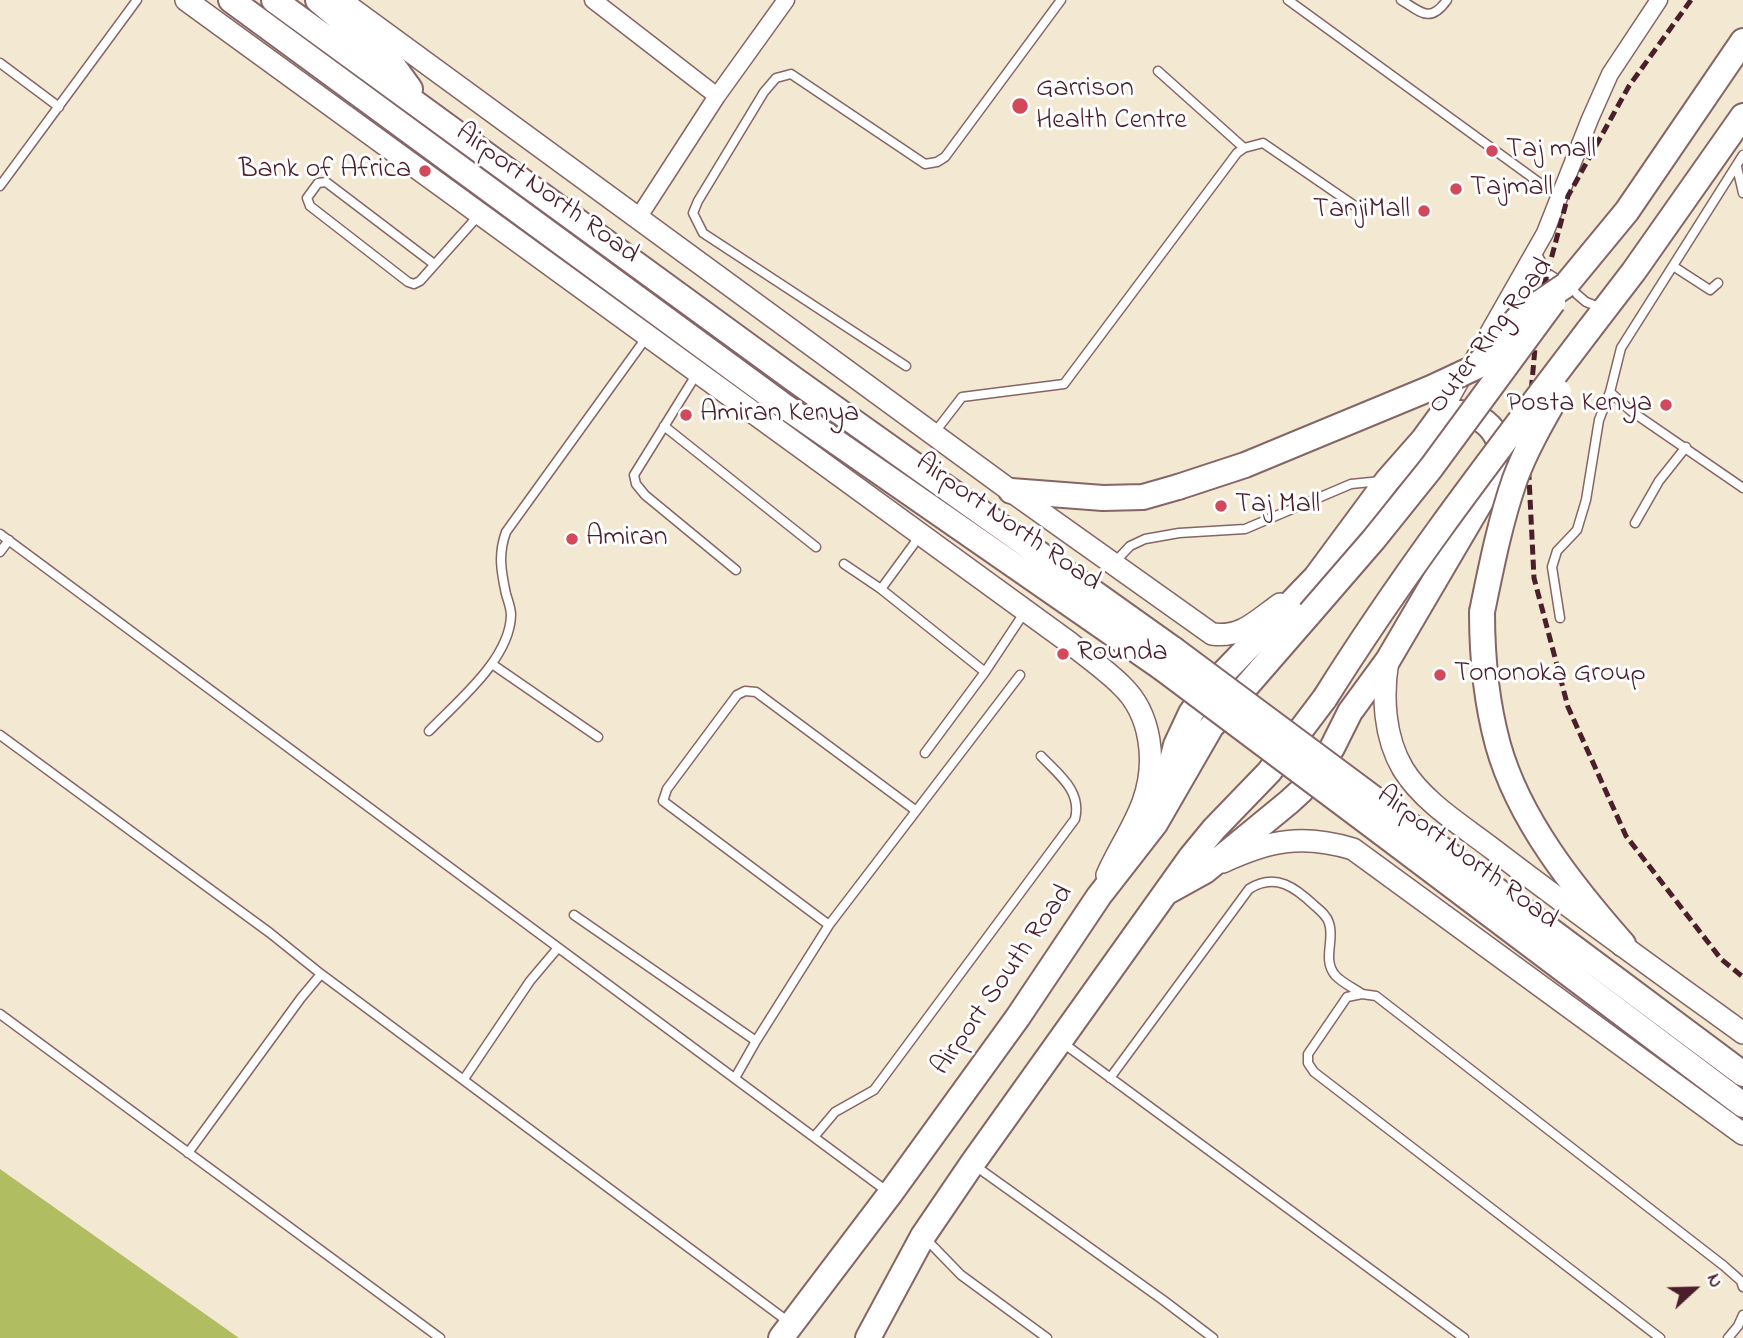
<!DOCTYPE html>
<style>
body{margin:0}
#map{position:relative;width:1743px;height:1338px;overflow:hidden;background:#f3e8d1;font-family:"Indie Flower",sans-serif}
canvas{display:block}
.north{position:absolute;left:1659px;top:1254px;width:70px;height:70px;-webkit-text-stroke:5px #fff;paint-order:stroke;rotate:68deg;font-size:19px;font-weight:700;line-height:28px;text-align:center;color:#4a1f2b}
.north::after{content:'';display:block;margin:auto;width:24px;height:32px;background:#4a1f2b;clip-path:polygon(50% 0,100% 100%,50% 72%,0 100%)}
</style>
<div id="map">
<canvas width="1743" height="1338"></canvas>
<div class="north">N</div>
</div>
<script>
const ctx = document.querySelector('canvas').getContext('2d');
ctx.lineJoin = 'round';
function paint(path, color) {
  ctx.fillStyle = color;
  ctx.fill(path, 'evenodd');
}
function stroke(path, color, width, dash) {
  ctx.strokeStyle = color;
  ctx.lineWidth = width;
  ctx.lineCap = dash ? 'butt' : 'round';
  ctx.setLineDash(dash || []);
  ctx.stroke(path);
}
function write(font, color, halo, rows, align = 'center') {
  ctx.font = font + ' "Indie Flower",sans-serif';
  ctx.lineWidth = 6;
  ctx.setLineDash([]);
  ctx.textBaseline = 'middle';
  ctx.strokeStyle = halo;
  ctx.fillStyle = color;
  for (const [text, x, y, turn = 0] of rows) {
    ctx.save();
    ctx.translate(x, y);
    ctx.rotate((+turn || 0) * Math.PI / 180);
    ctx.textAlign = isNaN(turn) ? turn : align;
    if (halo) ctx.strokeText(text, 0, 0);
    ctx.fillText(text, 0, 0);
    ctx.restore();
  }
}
const green = new Path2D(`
 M0 1169 239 1338H0Z`);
const lane = new Path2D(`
 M1288 0 1559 197
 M1401 0C1421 12 1430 24 1447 0
 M0 63 59 107
 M1158 71 1244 148 1263 143 1355 206
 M1743 155 1621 348 1610 392 1631 411 1743 488
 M1737 167 1743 193
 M0 186 137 0
 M1535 250 1547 273 1566 285 1586 302 1602 308
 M434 264 326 182 318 183 307 198 310 206 408 282 414 284 420 281 478 216
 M1673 266 1710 290 1718 283
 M906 366 703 233 693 213 698 201 764 92 776 78 791 74 925 164 937 162 945 157 1061 0
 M696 375 634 475 636 484 645 495 736 570
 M664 426 816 547
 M935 432 962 397 1064 384 1237 153 1244 148
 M1635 523 1659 481 1686 447
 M0 534 888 1192
 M0 552 9 540
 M1115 562 1130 546 1145 539 1179 533 1245 529 1351 484 1381 481
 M844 564 881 589 985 672 1024 613
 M881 589 919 537
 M1560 618 1552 567 1557 551 1577 530 1586 500 1599 420 1610 392
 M492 664 598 737
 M429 731C458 701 510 659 511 615 511 608 508 601 506 594 501 571 498 554 506 532L646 338
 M0 735 270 933 321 974 790 1323
 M925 753 985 672
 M574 915 756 1041
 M829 925 663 801 667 789 737 695 745 691 756 692 915 810
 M0 1014 440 1338
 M1063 1043 1464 1338
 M735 1078 756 1041 829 925 1020 675
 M1110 1078 1249 889C1276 872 1296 888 1315 906 1321 911 1327 916 1329 923 1335 940 1322 959 1335 975 1342 983 1354 988 1362 994
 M464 1079 530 981 557 949
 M814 1137 835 1112 874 1090 1075 819C1082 791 1059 775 1041 756
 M188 1153 301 998 321 974
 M974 1165 1163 1300 1213 1338
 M925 1238 961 1275 1047 1338
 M1660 1338 1314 1072 1308 1063V1054L1347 997 1362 994 1376 996 1724 1266 1741 1281 1743 1287
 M1728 1338 1738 1326 1743 1315`);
const street = new Path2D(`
 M593 0 717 96
 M638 218 717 96 786 0
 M1442 414 1545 233 1590 119 1610 74 1659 0`);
const secondary = new Path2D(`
 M186 0 1070 643C1087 657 1106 670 1121 685 1152 714 1157 763 1143 802 1134 827 1118 850 1107 875
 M340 0 1011 491 1212 634C1242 638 1257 620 1280 604
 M1388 660C1382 696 1384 737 1403 769 1424 803 1463 826 1494 850 1576 913 1660 973 1743 1033
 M1223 862C1270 840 1303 834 1353 849L1743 1134`);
const primary = new Path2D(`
 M231 0 780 403 1162 668
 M274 0 795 380 1173 649
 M318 0 389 60 410 89
 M1566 285 1627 211 1743 41
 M1588 331 1634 271 1743 116
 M1011 491 1103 498 1143 497 1178 487
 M1482 612C1482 657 1486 701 1498 745 1519 820 1573 887 1623 944
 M1396 815 1743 1074
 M1155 824 1176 745 1191 713 1207 690 1316 577 1387 481 1423 440 1442 414C1478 408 1502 427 1503 464L1388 660 1350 712 1332 748 1301 791 1289 802 1205 871 1167 892
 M1382 833 1743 1105
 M781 1338 890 1194 1018 1017 1099 896 1155 824 1211 727 1310 613
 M868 1338 923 1236 972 1164 1191 857 1214 829 1269 772 1325 698`);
const rail = new Path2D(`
 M1691 0 1629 86 1568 196 1539 304 1527 437 1534 578 1568 707 1626 836 1721 959 1743 977`);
const primaryBridge = new Path2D(`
 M1178 487 1245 465 1431 388 1476 367 1519 317 1566 285
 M1482 612C1491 568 1500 522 1515 479 1526 449 1543 420 1559 392
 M1310 613 1374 539 1431 468 1553 302
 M1173 649 1396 815
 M1162 668 1382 833
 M1325 698C1405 570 1497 451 1588 331`);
const markers = [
 [1020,106,9,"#d1495b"],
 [1492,151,7,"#d1495b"],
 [425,171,7,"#d1495b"],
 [1456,189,7,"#d1495b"],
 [1424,211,7,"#d1495b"],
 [1666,405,7,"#d1495b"],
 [686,415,7,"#d1495b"],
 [1221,506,7,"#d1495b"],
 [572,539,7,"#d1495b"],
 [1063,654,7,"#d1495b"],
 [1440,675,7,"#d1495b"]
];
const poiNames = [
 ["Garrison",1036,90],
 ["Health Centre",1036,122],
 ["Taj mall",1506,151],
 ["Bank of Africa",411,171,"right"],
 ["Tajmall",1470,189],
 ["TanjiMall",1410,211,"right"],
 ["Posta Kenya",1652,405,"right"],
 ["Amiran Kenya",700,415],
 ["Taj Mall",1235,506],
 ["Amiran",586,539],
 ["Rounda",1077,654],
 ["Tononoka Group",1454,675]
];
const streetNames = [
 ["Airport North Road",546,195,36],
 ["Outer Ring Road",1492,337,-53],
 ["Airport North Road",1007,524,35],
 ["Airport North Road",1466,859,37],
 ["Airport South Road",1004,981,-55]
];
paint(green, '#b0bd60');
stroke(lane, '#856565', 11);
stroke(street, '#856565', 19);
stroke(secondary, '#856565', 24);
stroke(primary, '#856565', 28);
stroke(lane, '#fff', 8);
stroke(street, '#fff', 16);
stroke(secondary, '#fff', 21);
stroke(primary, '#fff', 24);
stroke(rail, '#4a1f2b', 5, [10, 5]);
stroke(primaryBridge, '#856565', 28, []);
stroke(primaryBridge, '#fff', 24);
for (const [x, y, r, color] of markers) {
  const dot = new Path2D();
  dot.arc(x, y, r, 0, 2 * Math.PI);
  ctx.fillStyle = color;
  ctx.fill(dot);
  stroke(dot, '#fff', 2.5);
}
write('28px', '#4a1f2b', '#fff', poiNames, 'left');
write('28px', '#4a1f2b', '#fff', streetNames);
</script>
